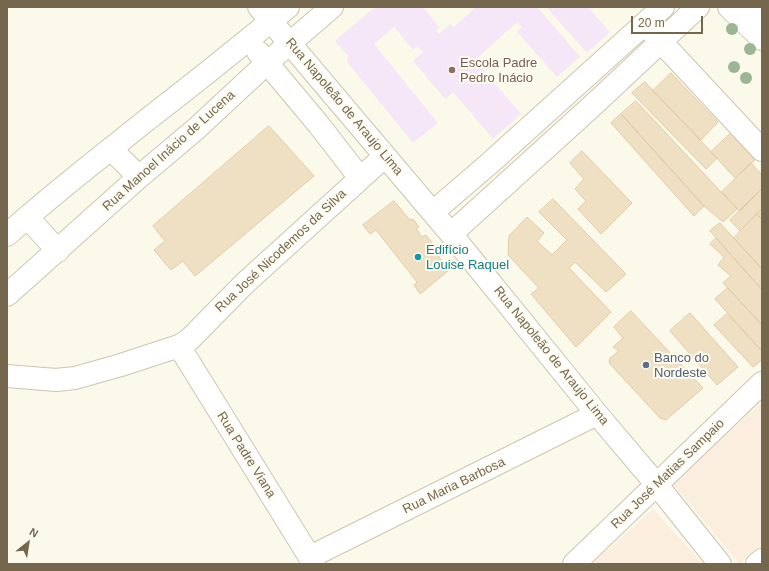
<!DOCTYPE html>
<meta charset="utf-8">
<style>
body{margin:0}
#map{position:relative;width:769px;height:571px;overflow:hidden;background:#fbf9ea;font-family:Helvetica,sans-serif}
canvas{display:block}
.frame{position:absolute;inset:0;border:8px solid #75664e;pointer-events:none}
.north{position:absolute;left:8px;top:523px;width:40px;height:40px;-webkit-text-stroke:3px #fefcf1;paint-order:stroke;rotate:30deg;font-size:11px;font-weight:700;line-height:16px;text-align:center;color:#75664e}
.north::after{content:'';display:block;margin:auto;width:14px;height:18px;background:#75664e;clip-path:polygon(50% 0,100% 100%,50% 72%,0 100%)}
.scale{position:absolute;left:631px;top:16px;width:72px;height:18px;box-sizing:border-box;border:2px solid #75664e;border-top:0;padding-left:5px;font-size:12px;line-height:14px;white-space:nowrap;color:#75664e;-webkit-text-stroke:3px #fefcf1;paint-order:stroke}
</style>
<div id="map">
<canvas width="769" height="571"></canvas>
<div class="frame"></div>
<div class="north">N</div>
<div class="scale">20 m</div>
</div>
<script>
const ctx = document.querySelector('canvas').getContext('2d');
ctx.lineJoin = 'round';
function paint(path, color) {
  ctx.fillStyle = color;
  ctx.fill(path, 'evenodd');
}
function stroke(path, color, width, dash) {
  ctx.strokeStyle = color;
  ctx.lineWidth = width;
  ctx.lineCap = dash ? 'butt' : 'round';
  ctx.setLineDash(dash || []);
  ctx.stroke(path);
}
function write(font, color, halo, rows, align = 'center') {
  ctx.font = font + ' Helvetica,sans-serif';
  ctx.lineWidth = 4;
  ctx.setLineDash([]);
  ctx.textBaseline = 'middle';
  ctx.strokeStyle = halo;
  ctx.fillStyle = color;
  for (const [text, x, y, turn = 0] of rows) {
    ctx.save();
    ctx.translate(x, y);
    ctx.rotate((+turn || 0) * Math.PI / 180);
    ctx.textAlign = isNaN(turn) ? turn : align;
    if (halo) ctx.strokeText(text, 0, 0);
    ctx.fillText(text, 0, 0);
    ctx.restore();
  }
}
const commercial = new Path2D(`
 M762 402V547L740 564 672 483Z
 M653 509 703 564H592Z`);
const education = new Path2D(`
 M375 7H423L440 28 436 30 439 34 450 24 454 27 476 7H538V8L580 57 557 77 517 32 522 27 517 22 475 60 521 114 493 139 453 92 445 99 413 61 423 52 418 46 413 50 394 27 374 44 438 123 413 143 347 62 348 56 335 41Z
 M546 7H588L610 32 587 53Z`);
const building = new Path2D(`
 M671 73 718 122 701 140 653 91Z
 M645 82 717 158 706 169 632 93Z
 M636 101 737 209 723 222 704 206 621 114Z
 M621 114 704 206 694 216 611 123Z
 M269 126 314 176 195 276 183 261 171 270 154 250 165 241 153 226Z
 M731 133 755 160 735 178 711 152Z
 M582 151 632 203 601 234 578 209 586 201 575 189 584 179 570 163Z
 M751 163 762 175V189L740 211 722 192Z
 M762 189V209L740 231 730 220Z
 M553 199 626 274 606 292 575 262 569 268 611 312 576 347 531 294 539 288 508 255 509 236 527 217 544 233 537 241 552 255 567 240 539 212Z
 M394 201 410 220 413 219 419 227 416 229 422 237 426 235 432 243 430 245 449 270 420 294 414 285 417 282 376 230 370 234 363 225Z
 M762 209V220L757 214Z
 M757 214 762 220V269L734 238Z
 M720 223 762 269V290L710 231Z
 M716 238 762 290V325L723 283 731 276 718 265 724 257 710 244Z
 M728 288 762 325V351L715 299Z
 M631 311 703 388 666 420 660 418 609 363 610 358 619 351 613 347 623 338 614 327Z
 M690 313 738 367 717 385 670 331Z
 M727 314 762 351V360L753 367 714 325Z`);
const minor = new Path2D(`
 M259 7 451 234 597 414 657 485 720 564
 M729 7 762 39
 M755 7 762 14
 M651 31 762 150
 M258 52 319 125 360 178
 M111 149 139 177
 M433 212 490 163 663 7
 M27 217 58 251
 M451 234 591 107 698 7
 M7 235C52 194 101 157 148 119 196 82 242 45 288 7
 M7 295 139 177 197 128 268 62 332 7
 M179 346 314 564
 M7 376 56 380 75 378 121 365 179 346 190 339 244 284 385 156
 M310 557 597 414
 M574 564 762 383
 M757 564 762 560`);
const trees = [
 [732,29],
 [750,49],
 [734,67],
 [746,78]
];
const markers = [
 [452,70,4,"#8d6e63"],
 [418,257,4,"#0f9aa8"],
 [646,365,4,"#5c6f8a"]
];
const educationNames = [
 ["Escola Padre",460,63],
 ["Pedro Inácio",460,78]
];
const streetNames = [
 ["Rua Napoleão de Araujo Lima",344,107,50],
 ["Rua Manoel Inácio de Lucena",169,151,-42],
 ["Rua José Nicodemos da Silva",281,251,-43],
 ["Rua Napoleão de Araujo Lima",551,356,51],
 ["Rua Padre Viana",246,455,58],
 ["Rua José Matias Sampaio",668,474,-44],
 ["Rua Maria Barbosa",454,486,-26]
];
const cultureNames = [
 ["Edifício",426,250],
 ["Louise Raquel",426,265]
];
const serviceNames = [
 ["Banco do",654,358],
 ["Nordeste",654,373]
];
paint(commercial, '#fbeedf');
paint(education, '#f6e7f8');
paint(building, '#efe0c3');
stroke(building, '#e1cba5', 1);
stroke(minor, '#cdc5b0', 24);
stroke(minor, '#fff', 22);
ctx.fillStyle = '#9bb692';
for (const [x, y] of trees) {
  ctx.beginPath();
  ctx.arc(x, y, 6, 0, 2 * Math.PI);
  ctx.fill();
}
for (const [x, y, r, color] of markers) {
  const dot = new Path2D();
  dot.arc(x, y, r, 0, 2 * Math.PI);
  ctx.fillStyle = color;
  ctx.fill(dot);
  stroke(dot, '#fefcf1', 1.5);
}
write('13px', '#785e54', '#fefcf1', educationNames, 'left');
write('13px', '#75664e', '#fefcf1', streetNames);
write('13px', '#0d838f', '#fefcf1', cultureNames, 'left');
write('13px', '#4e5e75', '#fefcf1', serviceNames, 'left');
</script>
